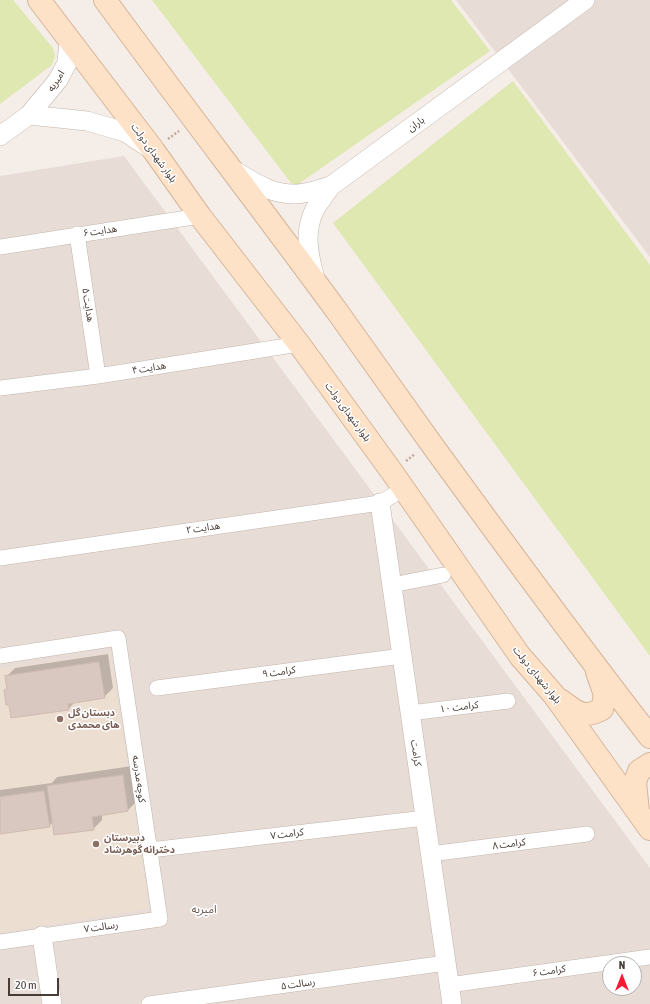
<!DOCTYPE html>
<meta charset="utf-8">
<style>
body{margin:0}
#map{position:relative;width:650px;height:1004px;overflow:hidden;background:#f4ede8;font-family:"Asap Condensed",sans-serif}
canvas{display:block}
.north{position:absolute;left:602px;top:956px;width:40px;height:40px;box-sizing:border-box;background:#fff;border:1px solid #b5b1af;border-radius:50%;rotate:0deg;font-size:11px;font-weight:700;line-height:16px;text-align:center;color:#473c36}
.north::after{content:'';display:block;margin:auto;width:14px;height:18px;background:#fa1935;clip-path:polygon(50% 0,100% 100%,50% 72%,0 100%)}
.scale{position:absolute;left:8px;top:978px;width:51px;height:18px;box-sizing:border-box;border:2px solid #473c36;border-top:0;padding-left:5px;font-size:12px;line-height:14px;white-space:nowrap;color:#473c36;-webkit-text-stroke:3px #fff;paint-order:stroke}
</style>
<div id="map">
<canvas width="650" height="1004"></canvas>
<div class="north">N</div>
<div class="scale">20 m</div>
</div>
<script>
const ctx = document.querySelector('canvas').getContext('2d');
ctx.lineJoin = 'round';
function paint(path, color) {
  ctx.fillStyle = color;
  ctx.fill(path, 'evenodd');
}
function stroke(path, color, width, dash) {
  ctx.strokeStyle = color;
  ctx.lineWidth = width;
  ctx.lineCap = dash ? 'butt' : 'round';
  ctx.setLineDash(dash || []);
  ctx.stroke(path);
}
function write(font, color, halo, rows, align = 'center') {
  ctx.font = font + ' "Asap Condensed","Noto Sans Arabic",sans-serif';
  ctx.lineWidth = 3;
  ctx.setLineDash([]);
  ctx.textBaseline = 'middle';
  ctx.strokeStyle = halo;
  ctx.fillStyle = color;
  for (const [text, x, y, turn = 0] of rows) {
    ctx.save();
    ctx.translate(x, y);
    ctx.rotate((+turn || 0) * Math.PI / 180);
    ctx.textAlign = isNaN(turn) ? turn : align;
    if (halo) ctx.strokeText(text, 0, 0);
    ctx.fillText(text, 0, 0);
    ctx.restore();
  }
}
const residential = new Path2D(`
 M456 0H650V257Z
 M124 156 650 868V1004H0V176ZM610 964H634V988H610Z`);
const education = new Path2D(`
 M110 653 149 909 0 932V669Z`);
const green = new Path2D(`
 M0 0H13L53 48 55 56 52 65 0 104Z
 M152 0H451L490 51 294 187Z
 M513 81 650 265V656L333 223Z`);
const shadow = new Path2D(`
 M108 654 113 688 104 697 75 702 68 709 10 704 5 690 8 687 6 677 15 668Z
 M132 766 137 801 128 810 102 814V820L93 829 53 822 49 826 0 833V790L52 783 57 777Z`);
const building = new Path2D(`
 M99 662 105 698 68 704 69 710 11 718 9 705H6L4 690 7 689 5 676Z
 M123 775 128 811 92 817 94 830 54 835 47 786Z
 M44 791 50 827 0 834V797Z`);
const path = new Path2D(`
 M168 139 179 131
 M406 461 415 454`);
const minor = new Path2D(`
 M77 234 98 376
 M0 247 200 216
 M0 388 98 376 299 344
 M0 558 380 503 403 489
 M392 585 443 575
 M0 656 118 638 160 919 0 942
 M157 688 402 656
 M410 713 508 701
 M150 850 425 818
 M430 854 587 834
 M449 985 650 957
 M149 1004 446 963`);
const tertiary = new Path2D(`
 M29 115 87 121 125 132 148 147
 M0 136 29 115 58 80 67 63 69 40
 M235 171C256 184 278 198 304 193 313 192 322 188 331 186
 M315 279C309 256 303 232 315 209 320 201 326 193 331 186L585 0
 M380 503 452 1004
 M42 936 52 1004`);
const secondary = new Path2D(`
 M39 0 154 151 200 216 299 344 392 472 520 656 554 695 650 829
 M105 0C182 105 262 209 339 314 369 356 399 399 430 442 502 541 575 640 650 737
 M560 700C576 711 582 720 602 709L605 695 597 672
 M638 812 635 782 639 771 650 764`);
const markers = [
 [60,719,4,"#8d6e63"],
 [96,844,4,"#8d6e63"]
];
const streetNames = [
 ["امیریه",56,81,-57],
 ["باران",416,124,-36],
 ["بلوار شهدای دولت",154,153,54],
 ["هدایت ۶",100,231,-8],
 ["هدایت ۵",88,305,81],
 ["هدایت ۴",149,368,-9],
 ["بلوار شهدای دولت",348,412,54],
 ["هدایت ۲",203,528,-8],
 ["کرامت ۹",279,672,-8],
 ["بلوار شهدای دولت",537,675,51],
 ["کرامت ۱۰",459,707,-7],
 ["کرامت",416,753,82],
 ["کوچه مدرسه",139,779,82],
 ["کرامت ۷",287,834,-7],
 ["کرامت ۸",509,844,-7],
 ["رسالت ۷",101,927,-8],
 ["کرامت ۶",549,971,-8],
 ["رسالت ۵",298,984,-8]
];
const educationNames = [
 ["دبستان گل",68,713],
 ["های محمدی",68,725],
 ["دبیرستان",104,838],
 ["دخترانه گوهرشاد",104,850]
];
const neighbourhoodNames = [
 ["امیریه",204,910]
];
paint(residential, '#e8ddd6');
paint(education, '#edded2');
paint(green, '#dee8b0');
paint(shadow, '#0003');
paint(building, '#d9c8c0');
stroke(building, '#d0bbb0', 1);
stroke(minor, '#c2b5ad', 16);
stroke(tertiary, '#c2b5ad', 20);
stroke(secondary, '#d7b59a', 24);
stroke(path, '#c1a99b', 2.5, [2, 2]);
stroke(minor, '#fff', 15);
stroke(tertiary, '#fff', 19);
stroke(secondary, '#fee2c7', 22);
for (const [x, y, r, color] of markers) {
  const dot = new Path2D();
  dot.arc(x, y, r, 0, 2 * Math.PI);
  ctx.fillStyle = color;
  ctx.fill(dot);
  stroke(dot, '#fff', 1.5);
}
write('10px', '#473c36', '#fff', streetNames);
write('bold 10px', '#785e54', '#fff', educationNames, 'left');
write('11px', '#6a574e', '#fff', neighbourhoodNames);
</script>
